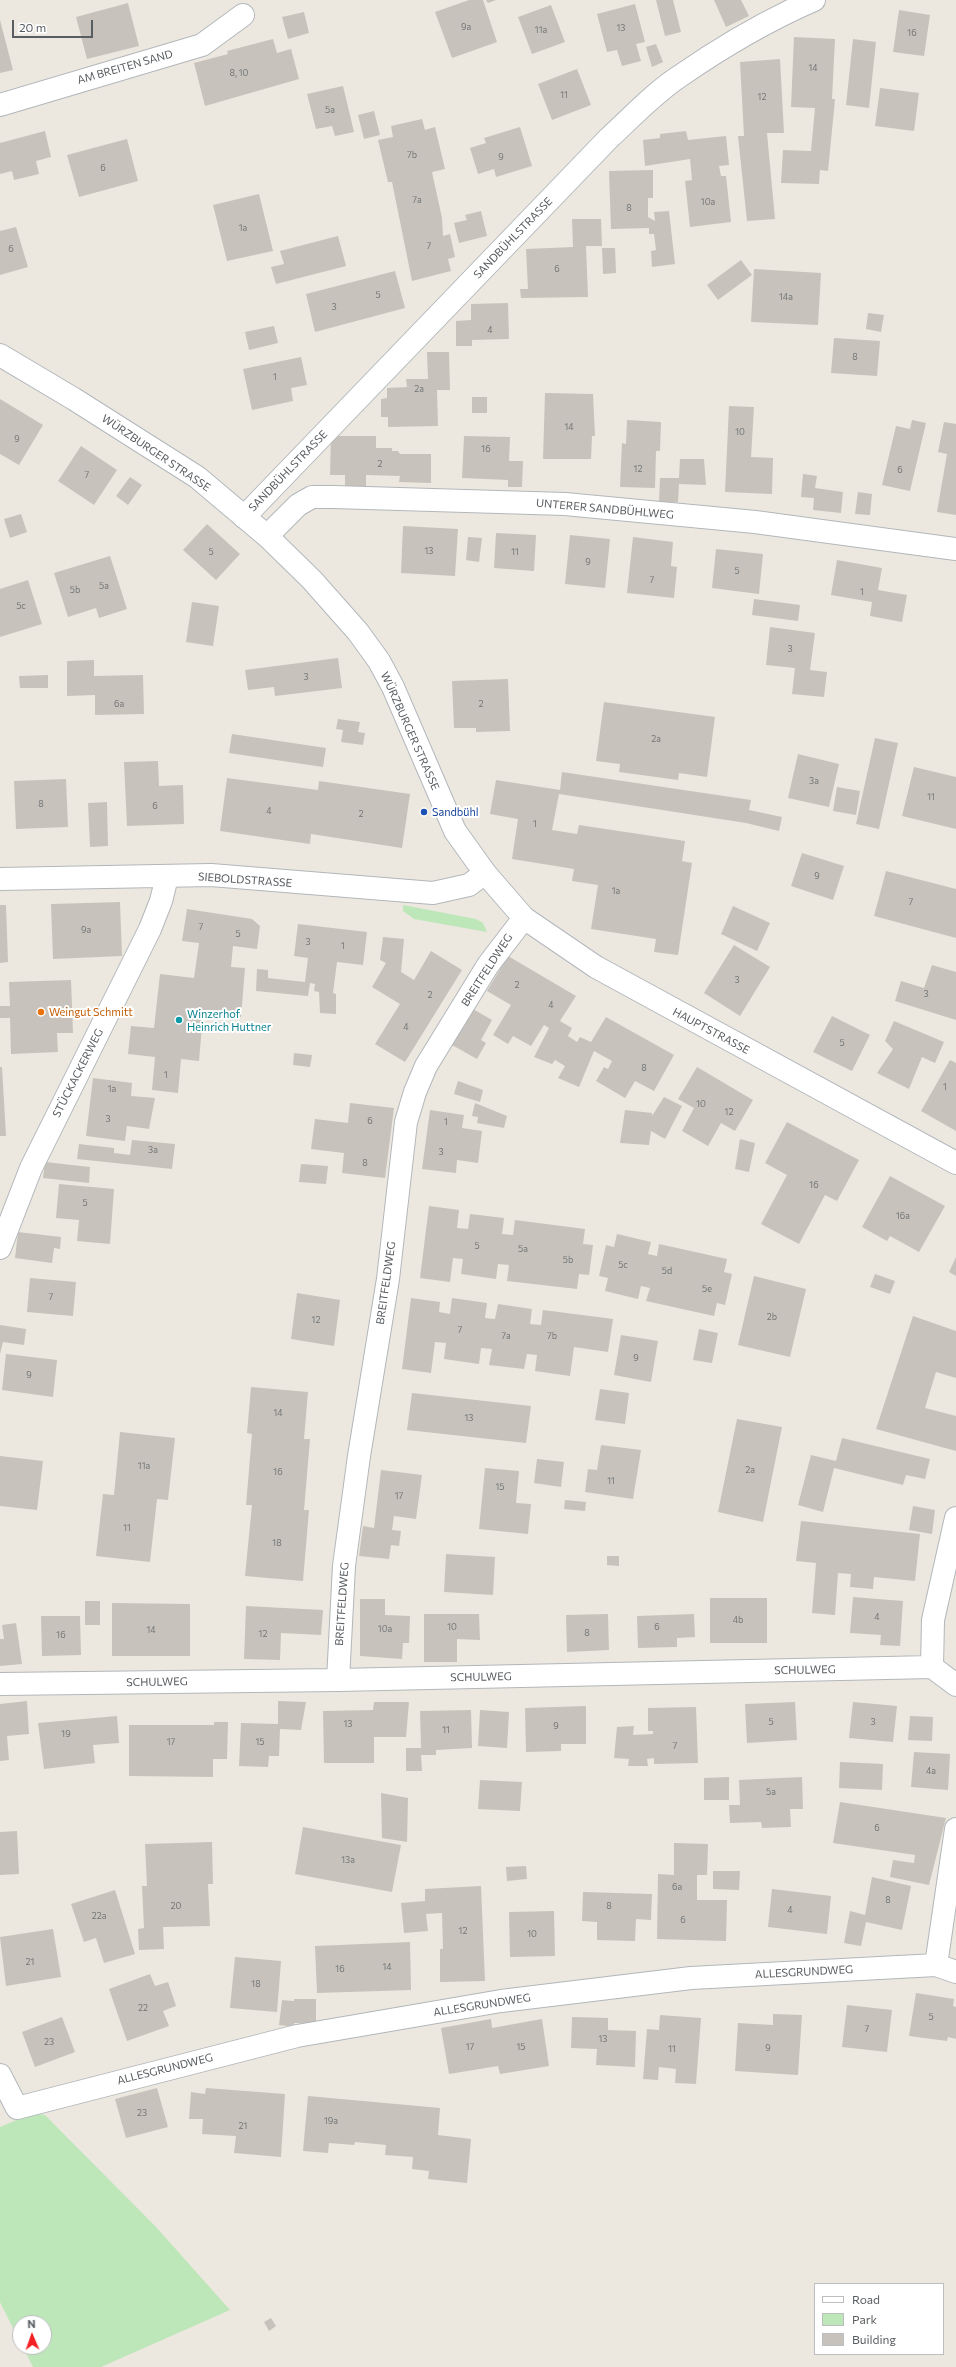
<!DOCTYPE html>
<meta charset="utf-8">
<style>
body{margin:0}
#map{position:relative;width:956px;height:2367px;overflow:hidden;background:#ece8df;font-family:Commissioner,sans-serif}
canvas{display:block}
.legend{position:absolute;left:814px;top:2283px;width:130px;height:72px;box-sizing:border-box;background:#fff;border:1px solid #bcbec0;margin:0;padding:5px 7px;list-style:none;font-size:12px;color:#585d61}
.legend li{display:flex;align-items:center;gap:8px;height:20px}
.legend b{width:20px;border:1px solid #bcbec0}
.north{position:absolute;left:12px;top:2315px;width:40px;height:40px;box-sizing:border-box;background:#fff;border:1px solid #bcbec0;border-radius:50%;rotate:358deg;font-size:11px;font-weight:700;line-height:16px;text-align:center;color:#585d61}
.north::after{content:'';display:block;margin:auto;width:14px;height:18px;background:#f22022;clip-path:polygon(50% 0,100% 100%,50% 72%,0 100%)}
.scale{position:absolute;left:12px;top:20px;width:81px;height:18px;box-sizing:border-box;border:2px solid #585d61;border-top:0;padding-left:5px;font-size:12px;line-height:14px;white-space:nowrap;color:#585d61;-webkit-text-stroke:3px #fff;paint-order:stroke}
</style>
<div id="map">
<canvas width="956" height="2367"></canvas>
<ul class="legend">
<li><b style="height:5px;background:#fff"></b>Road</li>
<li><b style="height:11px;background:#bde6b9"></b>Park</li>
<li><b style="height:11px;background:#c7c3bc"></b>Building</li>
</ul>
<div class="north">N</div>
<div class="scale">20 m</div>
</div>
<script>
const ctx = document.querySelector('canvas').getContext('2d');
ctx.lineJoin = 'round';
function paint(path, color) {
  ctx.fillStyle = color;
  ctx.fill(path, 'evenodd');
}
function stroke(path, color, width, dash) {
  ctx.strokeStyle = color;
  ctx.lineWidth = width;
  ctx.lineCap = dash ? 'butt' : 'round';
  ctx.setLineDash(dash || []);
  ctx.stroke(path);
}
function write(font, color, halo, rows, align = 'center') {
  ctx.font = font + ' Commissioner,sans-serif';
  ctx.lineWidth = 4;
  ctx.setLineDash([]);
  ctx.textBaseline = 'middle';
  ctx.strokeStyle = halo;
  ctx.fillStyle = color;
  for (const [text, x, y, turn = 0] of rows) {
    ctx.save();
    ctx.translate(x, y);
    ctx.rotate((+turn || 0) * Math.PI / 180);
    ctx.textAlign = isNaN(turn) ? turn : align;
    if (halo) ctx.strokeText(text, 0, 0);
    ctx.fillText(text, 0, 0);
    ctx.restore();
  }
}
const green = new Path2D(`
 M403 905 476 919 483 923 487 932 414 919 403 911Z
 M33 2113 45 2115 157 2228 230 2310 101 2367H33L23 2347H44V2323H20V2342L0 2302V2127Z`);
const building = new Path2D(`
 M469 0H483L497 42 452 58 435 12Z
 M486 0H496L488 3Z
 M656 0H673L681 32 665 36Z
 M714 0H741L749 16 726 27Z
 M128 3 139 46 87 59 76 17Z
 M635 4 645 42 636 44 641 61 622 66 617 50 607 52 597 14Z
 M551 5 565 42 532 54 518 17Z
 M899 10 930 15 924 56 893 52Z
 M304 12 309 33 288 39 282 17Z
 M0 20 13 70 0 73Z
 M794 37 835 39 832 99H835L834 110 828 171 820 170 819 184 781 183 783 150 811 151 815 108 791 107Z
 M273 39 277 53 291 49 299 79 205 106 194 63 228 54 227 51Z
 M853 39 876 42 869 108 846 105Z
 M656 44 663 62 652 67 646 47Z
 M780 59 784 133H767L775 219 747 221 738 136H744L740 62Z
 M577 69 591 105 552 120 538 84Z
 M343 86 354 132 335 136 332 126 316 129 307 94Z
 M880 88 919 93 914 131 875 126Z
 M374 111 380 135 364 139 358 115Z
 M422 119 425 130 435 127 445 169 432 172 442 218 443 236 450 234 455 257 448 259 451 271 412 281 392 182H388L378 140 393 137 391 126Z
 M520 127 532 166 496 177 494 169 478 174 470 148 486 143 484 138Z
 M45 131 51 157 36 161 39 174 14 180 12 171 0 174V143Z
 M686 131 688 140 726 136 729 165 719 166 721 176H726L731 222 690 227 685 181 692 180 690 159 645 166 643 140 660 138V134Z
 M127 139 138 181 79 197 67 155Z
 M653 170V198H648V217L655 221 654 212 669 211 675 264 652 267 651 251 656 250 654 234H649V228L611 229 609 171Z
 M259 194 273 251 227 261 213 205Z
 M481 211 487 236 459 243 454 223 467 220 465 215Z
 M572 219H601L602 246H586L588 297 521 298 520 289H528L526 249 573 247Z
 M16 227 28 267 0 275V231Z
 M338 236 346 266 276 284 271 267 284 264 280 251Z
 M602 248H615L616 273 603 274Z
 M741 260 752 275 718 300 707 285Z
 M754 269 821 273 818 325 751 322Z
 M395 271 405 308 315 332 306 294Z
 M508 303 509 339 472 340V346H456V321L471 320V304Z
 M868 313 884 315 881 332 866 329Z
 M274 326 278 343 249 350 245 332Z
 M834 338 880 341 877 376 831 373Z
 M427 352H449L450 390H437L438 426 388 427V417H381V399L387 398V388L407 387 406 379H428Z
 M301 357 307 385 291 388 293 401 252 410 243 369Z
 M545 393 593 394 595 436H592L591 459H543Z
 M472 397H487V413H472Z
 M0 399 43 425 19 465 0 454Z
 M729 406 754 407 751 457 773 458 772 494 725 492Z
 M627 420 661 422 660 451H656L655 488 620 487 622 443 626 444Z
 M912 420 926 423 910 491 882 485 896 426 910 429Z
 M944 422 956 424V515L937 512 947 454 938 452Z
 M331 436H376V448H392V451H398L400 454H431V483L399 482 400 476 366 475V487L345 486V475H330Z
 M464 436 510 437 509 461H523L522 487H508V480L462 478Z
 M81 446 117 470 94 505 58 481Z
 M680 459H704L706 485 679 484 678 502H659L660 478H679Z
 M803 474 817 476 815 488 843 492 841 513 813 510 814 498 801 497Z
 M130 477 142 485 128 505 116 496Z
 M858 492 872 494 870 515 855 514Z
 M21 514 27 532 10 538 4 519Z
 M207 524 240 554 216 580 183 550Z
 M403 526 458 529 455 576 401 573Z
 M496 533 536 535 534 571 494 568Z
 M570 535 610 539 605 588 565 584Z
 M468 537 482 538 479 562 466 560Z
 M633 537 673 542 671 566 677 567 674 598 627 593Z
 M716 549 763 554 759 594 712 588Z
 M110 556 127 609 99 618 96 608 68 617 54 573Z
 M837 560 882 568 878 590 907 595 902 622 870 616 872 602 831 595Z
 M28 580 42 624 0 637V589Z
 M754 599 800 605 798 621 752 615Z
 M192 602 219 606 213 646 186 642Z
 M770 627 815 633 810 670 827 672 824 697 792 694 795 668 766 665Z
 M338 658 342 688 275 696 274 687 248 690 245 670Z
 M94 660V676L143 675 144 714 95 715V695L67 696V661Z
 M48 675V688H20L19 676Z
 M508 679 510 731 476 732V728H454L452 681Z
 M604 702 715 717 707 777 679 773 678 780 619 772 620 764 596 761Z
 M338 719 360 722 358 732 365 733 363 745 341 742 343 730 336 729Z
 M232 734 326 748 323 767 229 753Z
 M875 738 898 743 879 829 856 824Z
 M798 754 839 764 829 807 788 798Z
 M158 761 159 786 183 785 184 824 127 826 124 762Z
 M914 767 956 777V829L902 816Z
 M562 772 751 800 749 810 782 817 779 831 746 823 559 794 552 830 577 834 579 825 685 841 682 861 692 863 678 955 654 952 656 939 591 929 598 885 572 881 574 869 512 859 518 819 490 814 496 780 560 790Z
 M227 778 318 790 319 781 410 794 402 848 311 834 310 844 220 831Z
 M66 779 68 827 16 829 14 781Z
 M837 787 860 791 856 815 833 811Z
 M107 802 108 846 90 847 88 803Z
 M802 853 844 866 833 900 791 886Z
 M886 871 956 889V938L874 916Z
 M120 902 122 956 53 959 51 904Z
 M0 905H6L8 962 0 963Z
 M733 906 770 923 757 951 721 934Z
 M187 909 252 919 260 926 257 949 233 946 231 967 245 968 241 1017 203 1014 199 1061 181 1059 178 1093 152 1090 155 1057 128 1054 131 1026 154 1028 160 974 194 978 199 943 182 941Z
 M298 924 367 932 363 965 337 962 333 993 336 994V1014L320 1013 319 992 314 991 315 984 310 983 308 996 256 991 257 969 268 970V978L305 982 308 958 294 956Z
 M383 937 404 939 401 972 414 980 431 951 462 970 405 1062 375 1044 400 1004 372 987 386 963 380 960Z
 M734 945 770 967 740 1016 704 993Z
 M508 956 576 996 560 1021 572 1028 568 1036 577 1042 580 1037 591 1042 606 1017 674 1055 654 1091 635 1081 625 1098 596 1081 604 1067 608 1069 612 1061 594 1051 579 1087 558 1078 565 1066 555 1060 552 1064 534 1057 549 1028 544 1025 531 1046 513 1036 508 1044 493 1035 511 1005 487 991Z
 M932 965 956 972V1020L895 1001 901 981 924 988Z
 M71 980 73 1033H57L58 1052 11 1054 10 1018H0V1006H10L9 982Z
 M473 1009 492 1020 481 1040 486 1043 477 1059 452 1045Z
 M832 1016 870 1035 852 1071 813 1052Z
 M894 1021 944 1042 935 1063 922 1057 909 1089 877 1073 893 1049 885 1041Z
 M294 1053 312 1055 310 1067 293 1065Z
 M950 1060 956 1063V1131L921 1111Z
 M0 1067H2L6 1136H0Z
 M697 1067 753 1100 735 1131 721 1123 708 1146 682 1131 694 1108 678 1099Z
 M93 1078 132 1083 131 1096 155 1098 149 1129 127 1126 125 1141 86 1136Z
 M458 1081 483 1090 480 1102 454 1094Z
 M664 1097 682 1106 665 1139 651 1131 649 1145 620 1143 625 1110 652 1113V1116Z
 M350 1103 394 1108 385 1178 342 1173 344 1153 311 1149 315 1119 348 1123Z
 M475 1103 507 1116 504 1128 477 1123 478 1117 472 1116Z
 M430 1110 464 1115 462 1128 482 1131 478 1163 457 1160 456 1173 422 1169Z
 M787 1122 859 1160 837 1201 825 1195 799 1244 761 1224 787 1175 765 1163Z
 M740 1139 755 1143 749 1172 735 1169Z
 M132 1140 175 1144 172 1169 77 1159 79 1144 114 1148V1153L130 1155Z
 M45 1162 90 1167 89 1183 43 1178Z
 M301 1164 328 1166 326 1184 299 1182Z
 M890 1176 945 1206 919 1252 890 1236 887 1241 862 1227Z
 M59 1184 114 1189 110 1244 77 1241 79 1220 56 1218Z
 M429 1206 459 1210 457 1228 468 1229 470 1214 504 1218 502 1234 513 1235 515 1220 585 1229 583 1244 593 1245 589 1275 579 1274 577 1289 507 1281 509 1265 498 1264 496 1279 461 1274 463 1259 453 1258 450 1282 420 1278Z
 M18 1232 61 1237 60 1249 54 1248 52 1263 15 1258Z
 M617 1234 651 1242 648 1254 657 1256 659 1244 727 1259 724 1272 732 1274 725 1305 717 1303 714 1316 646 1301 650 1288 641 1286 638 1299 605 1291 608 1278 599 1276 606 1245 614 1247Z
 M956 1257V1276L949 1272Z
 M875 1274 895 1281 890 1294 870 1287Z
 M754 1276 806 1289 790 1357 738 1345Z
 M30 1278 76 1282 73 1316 27 1312Z
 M297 1293 340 1300 334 1346 291 1339Z
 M411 1298 440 1302 439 1312 450 1314 452 1298 487 1303 485 1318 495 1319 498 1304 532 1309 530 1324 541 1325 543 1310 613 1319 608 1352 574 1347 570 1376 535 1371 537 1355 527 1354 524 1369 489 1365 492 1349 481 1348 479 1364 444 1359 446 1343 435 1342 431 1373 402 1369Z
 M913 1316 956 1331V1378L936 1372 925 1408 956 1416V1451L876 1429Z
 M0 1325 26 1329 24 1345 3 1342 0 1354Z
 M699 1329 718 1333 712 1363 693 1360Z
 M621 1335 658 1341 651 1382 614 1375Z
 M6 1354 57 1360 53 1397 2 1390Z
 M251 1387 308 1392 304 1439H310L304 1510H309L303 1581 245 1576 252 1505H246L252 1434 247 1433Z
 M600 1389 629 1393 625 1424 595 1420Z
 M412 1393 531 1406 526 1443 407 1430Z
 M737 1419 782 1427 763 1522 718 1512Z
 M120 1432 175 1438 168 1500 157 1499 150 1562 96 1556 103 1494 114 1495Z
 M842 1438 930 1459 925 1479 906 1475 903 1485 834 1468 823 1512 798 1505 811 1455 836 1461Z
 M601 1445 641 1450 633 1499 585 1492 588 1469 597 1470Z
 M0 1456 43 1461 37 1510 0 1506Z
 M537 1459 564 1462 561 1487 534 1483Z
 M485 1468 519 1471 516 1503 531 1504 528 1534 479 1529Z
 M381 1470 422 1475 416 1519 394 1516 392 1530 401 1531 399 1546 391 1545 389 1559 359 1556 363 1526 374 1528Z
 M565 1500 586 1502 585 1511 564 1509Z
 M913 1506 935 1510 932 1534 909 1530Z
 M801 1521 920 1534 915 1581 874 1577 873 1589 850 1587 851 1574 838 1573 835 1615 812 1613 816 1563 796 1561Z
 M446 1554 495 1557 493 1595 444 1592Z
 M607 1556H619V1566L607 1565Z
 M853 1597 903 1601 900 1646 880 1645 881 1635 850 1633Z
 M710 1598H767V1643H710Z
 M360 1599H385V1615L410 1616 409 1643H403L402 1659 360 1656Z
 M85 1601H100V1625H85Z
 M112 1603 190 1604V1656H112Z
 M246 1606 323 1610 321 1635 281 1633 280 1660 244 1659Z
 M424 1614H479L480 1640 457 1639V1662H424Z
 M608 1614 609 1650 567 1652 566 1615Z
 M694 1614 695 1637 677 1638V1647L638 1648 637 1616Z
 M41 1616H80L81 1655 42 1656Z
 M16 1623 22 1664 0 1666V1639H4L2 1625Z
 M27 1701 29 1734 7 1736 9 1760 0 1761V1704Z
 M278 1701 306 1702 301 1730 280 1729 279 1756H269L268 1767 239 1766 241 1723 278 1724Z
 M374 1702H409L406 1737H374V1763H324L323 1711 373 1710Z
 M795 1702 797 1740 747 1743 745 1704Z
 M853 1702 897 1706 893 1742 849 1738Z
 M586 1706V1744H561V1751L526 1752 525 1708Z
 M696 1707 698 1763 654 1764V1758L647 1759 648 1766H628L629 1759 614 1758 617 1727 634 1726 633 1735 653 1734V1731H648V1708Z
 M471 1710 472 1748 436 1750V1755H421L422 1771H406V1748H421L420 1711Z
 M480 1710 509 1712 507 1748 478 1746Z
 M117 1716 119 1743 93 1745 95 1763 44 1769 38 1723Z
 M910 1716 933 1717 932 1741 908 1740Z
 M214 1722H228L227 1759H213V1777L129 1776V1725H214Z
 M914 1752 950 1754 948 1790 911 1787Z
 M840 1762 883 1764 882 1790 839 1788Z
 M729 1777V1800H704V1778Z
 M802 1777 803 1809H790L791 1827 762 1828 761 1822 730 1823 729 1805H740L739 1780Z
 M480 1780 522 1782 520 1811 478 1809Z
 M381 1793 408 1798 407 1842 382 1838Z
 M840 1802 946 1818 929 1885 890 1877 893 1860 914 1863 915 1855 833 1843Z
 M303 1827 401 1845 392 1892 295 1874Z
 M17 1831 19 1874 0 1875V1832Z
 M212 1842 213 1884H208L210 1926 163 1927 164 1949 139 1950 138 1929 144 1928 142 1886H147L145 1844Z
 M674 1843 708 1844 707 1875H697V1900H727L726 1941 657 1939 658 1874 674 1875Z
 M526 1866 527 1879 507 1881 506 1867Z
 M713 1871H740L739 1890 713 1889Z
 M872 1877 911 1886 902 1930 866 1922 861 1946 844 1943 850 1911 865 1915Z
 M481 1886 485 1981 440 1982V1949H443L442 1913 426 1914 428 1931 404 1933 401 1903 425 1901V1889Z
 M772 1889 831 1896 827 1934 768 1927Z
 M115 1890 135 1954 104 1963 96 1938 84 1942 71 1904Z
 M583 1892 652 1894 651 1920 636 1919 635 1941 597 1940V1922L582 1921Z
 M554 1911 555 1956 510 1957 509 1912Z
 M53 1929 61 1977 6 1986 0 1937Z
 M410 1942 411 1990 317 1993 315 1946Z
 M235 1957 281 1961 277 2012 230 2008Z
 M150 1974 155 1986 168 1982 176 2006 163 2011 169 2026 127 2041 109 1989Z
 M916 1993 954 1999 953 2006 956 2007V2039L948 2037 947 2041 909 2036Z
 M294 1999H316V2023H294V2027L279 2025 282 2000 294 2001Z
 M847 2005 892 2010 887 2052 842 2047Z
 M773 2014 802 2015 798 2075 735 2071 738 2023 773 2025Z
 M660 2015 701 2018 696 2084 675 2083 676 2069 659 2067 658 2080 643 2079 647 2029 659 2030Z
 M62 2017 75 2052 35 2067 22 2032Z
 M572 2017 608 2018V2030L636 2031 635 2067 596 2065 597 2049 571 2048Z
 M491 2019 492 2028 542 2019 549 2066 500 2074 498 2066 449 2074 441 2028Z
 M157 2088 168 2127 126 2138 115 2099Z
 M206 2088 285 2094 281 2157 234 2153 236 2136 202 2134 203 2119H189L191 2092 205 2094Z
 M308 2096 440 2108 438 2135 471 2139 467 2183 428 2179 429 2171 412 2169 413 2157 385 2155 386 2145 355 2142 354 2145 329 2143 328 2153 303 2151Z
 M271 2318 276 2326 269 2331 264 2322Z`);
const street = new Path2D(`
 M0 105 202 45 243 15
 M244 517 609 138C632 117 654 93 680 76 722 47 768 20 814 0
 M267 536 298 505 312 497H333L565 504 755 522 956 549
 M0 879 211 875 433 893 469 885 485 873
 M0 1248 31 1168 150 929 161 901 167 877
 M932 1667 933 1620 956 1518
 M338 1680 344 1566 359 1456 388 1279 406 1122 415 1092 426 1066 488 965 524 918
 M0 1684 338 1680 932 1667 956 1685
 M936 1965 956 1829
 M0 2075 17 2108 297 2036 501 2001 691 1978 936 1965 956 1972`);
const secondary = new Path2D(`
 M0 355 74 399 197 477 267 536 312 580 358 632 379 661 393 687 455 831 485 873 524 918 596 967 956 1163`);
const markers = [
 [424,812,4,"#1a4fb4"],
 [41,1012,4,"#e8710a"],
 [179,1020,4,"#0f9aa8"]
];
const numberNames = [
 ["9a",466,27],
 ["13",621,28],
 ["11a",541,30],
 ["16",912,33],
 ["14",813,68],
 ["8, 10",239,73],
 ["11",564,95],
 ["12",762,97],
 ["5a",330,110],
 ["7b",412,155],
 ["9",501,157],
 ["6",103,168],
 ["7a",417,200],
 ["10a",708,202],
 ["8",629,208],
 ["1a",243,228],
 ["7",429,246],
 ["6",11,249],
 ["6",557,269],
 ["5",378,295],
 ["14a",786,297],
 ["3",334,307],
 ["4",490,330],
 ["8",855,357],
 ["1",275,377],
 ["2a",419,389],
 ["14",569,427],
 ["10",740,432],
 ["9",17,439],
 ["16",486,449],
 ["2",380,464],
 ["12",638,469],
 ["6",900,470],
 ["7",87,475],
 ["13",429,551],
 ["5",211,552],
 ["11",515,552],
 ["9",588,562],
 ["5",737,571],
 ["7",652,580],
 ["5a",104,586],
 ["5b",75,590],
 ["1",862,592],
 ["5c",21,606],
 ["3",790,649],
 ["3",306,677],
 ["6a",119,704],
 ["2",481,704],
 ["2a",656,739],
 ["3a",814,781],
 ["11",931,797],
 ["8",41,804],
 ["6",155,806],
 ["4",269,811],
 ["2",361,814],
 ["1",535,824],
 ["9",817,876],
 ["1a",616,891],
 ["7",911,902],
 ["7",201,927],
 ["9a",86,930],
 ["5",238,934],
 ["3",308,942],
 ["1",343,946],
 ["3",737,980],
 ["2",517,985],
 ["3",926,994],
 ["2",430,995],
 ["4",551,1005],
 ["4",406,1027],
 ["5",842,1043],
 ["8",644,1068],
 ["1",166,1075],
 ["1",945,1087],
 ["1a",112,1089],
 ["10",701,1104],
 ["12",729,1112],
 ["3",108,1119],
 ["6",370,1121],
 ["1",446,1122],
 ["3a",153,1150],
 ["3",441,1152],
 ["8",365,1163],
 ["16",814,1185],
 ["5",85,1203],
 ["16a",903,1216],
 ["5",477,1246],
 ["5a",523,1249],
 ["5b",568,1260],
 ["5c",623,1265],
 ["5d",667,1271],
 ["5e",707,1289],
 ["7",51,1297],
 ["2b",772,1317],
 ["12",316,1320],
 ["7",460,1330],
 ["7a",506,1336],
 ["7b",552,1336],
 ["9",636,1358],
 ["9",29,1375],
 ["14",278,1413],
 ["13",469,1418],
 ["11a",144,1466],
 ["2a",750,1470],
 ["16",278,1472],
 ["11",611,1481],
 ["15",500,1487],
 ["17",399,1496],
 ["11",127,1528],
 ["18",277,1543],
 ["4",877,1617],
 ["4b",738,1620],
 ["10",452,1627],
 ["6",657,1627],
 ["10a",385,1629],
 ["14",151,1630],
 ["8",587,1633],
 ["12",263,1634],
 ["16",61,1635],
 ["5",771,1722],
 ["3",873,1722],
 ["13",348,1724],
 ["9",556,1726],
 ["11",446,1730],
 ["19",66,1734],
 ["17",171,1742],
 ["15",260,1742],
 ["7",675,1746],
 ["4a",931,1771],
 ["5a",771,1792],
 ["6",877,1828],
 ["13a",348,1860],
 ["6a",677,1887],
 ["8",888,1900],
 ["20",176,1906],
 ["8",609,1906],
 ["4",790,1910],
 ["22a",99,1916],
 ["6",683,1920],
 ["12",463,1931],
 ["10",532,1934],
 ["21",30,1962],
 ["14",387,1967],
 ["16",340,1969],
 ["18",256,1984],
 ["22",143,2008],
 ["5",931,2017],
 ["7",867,2029],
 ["13",603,2039],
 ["23",49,2042],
 ["17",470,2047],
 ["15",521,2047],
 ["9",768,2048],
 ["11",672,2049],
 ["23",142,2113],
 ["19a",331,2121],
 ["21",243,2126]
];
const streetNames = [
 ["AM BREITEN SAND",125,67,-16],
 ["SANDBÜHLSTRASSE",513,238,-46],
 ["WÜRZBURGER STRASSE",156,453,34],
 ["SANDBÜHLSTRASSE",288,471,-46],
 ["UNTERER SANDBÜHLWEG",605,509,5],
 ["WÜRZBURGER STRASSE",410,731,66],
 ["SIEBOLDSTRASSE",245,880,4],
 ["BREITFELDWEG",487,970,-57],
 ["HAUPTSTRASSE",711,1031,28],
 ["STÜCKACKERWEG",78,1073,-63],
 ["BREITFELDWEG",386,1283,-82],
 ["BREITFELDWEG",342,1604,-86],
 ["SCHULWEG",805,1670,-1],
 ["SCHULWEG",481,1677,-1],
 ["SCHULWEG",157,1682,-1],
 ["ALLESGRUNDWEG",804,1972,-3],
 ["ALLESGRUNDWEG",482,2005,-9],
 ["ALLESGRUNDWEG",165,2069,-14]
];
const transitNames = [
 ["Sandbühl",432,812]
];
const foodNames = [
 ["Weingut Schmitt",49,1012]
];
const cultureNames = [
 ["Winzerhof",187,1014],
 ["Heinrich Huttner",187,1027]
];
paint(green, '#bde6b9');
paint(building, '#c7c3bc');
stroke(street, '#b2b7bb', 24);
stroke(secondary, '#b3b8bd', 24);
stroke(street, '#fff', 22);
stroke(secondary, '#fff', 22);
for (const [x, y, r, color] of markers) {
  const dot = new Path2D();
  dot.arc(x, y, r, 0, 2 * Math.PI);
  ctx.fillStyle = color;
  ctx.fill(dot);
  stroke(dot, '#fff', 1.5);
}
write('9px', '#747678', null, numberNames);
write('11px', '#585d61', '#fff', streetNames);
write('11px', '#164399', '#fff', transitNames, 'left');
write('11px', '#c56008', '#fff', foodNames, 'left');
write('11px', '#0d838f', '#fff', cultureNames, 'left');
</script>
